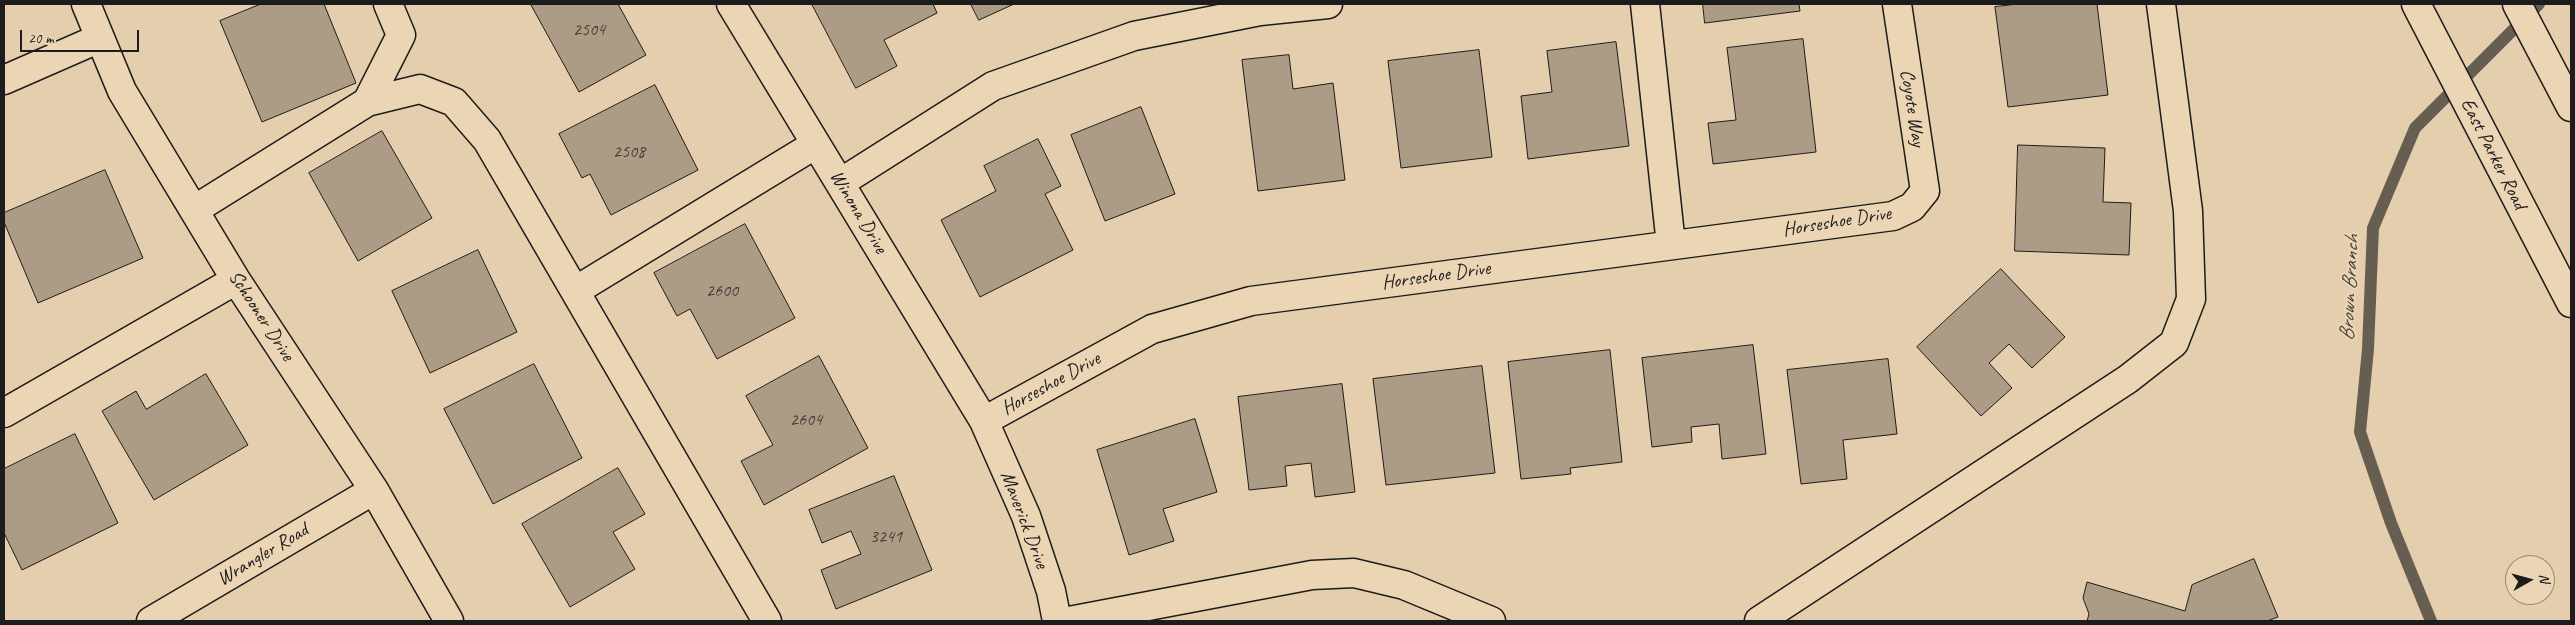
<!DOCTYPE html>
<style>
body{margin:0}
#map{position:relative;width:2575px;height:625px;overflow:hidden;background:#e4ceae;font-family:Caveat,sans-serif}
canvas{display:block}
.frame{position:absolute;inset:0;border:5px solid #1c1c1c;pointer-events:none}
.north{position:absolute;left:2505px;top:555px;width:50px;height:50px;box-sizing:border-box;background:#ecd5b4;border:1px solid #998b77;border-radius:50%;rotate:83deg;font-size:14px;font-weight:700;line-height:20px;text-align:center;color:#1c1c1c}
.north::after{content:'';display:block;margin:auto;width:18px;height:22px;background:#1c1c1c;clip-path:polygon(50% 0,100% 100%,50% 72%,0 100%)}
.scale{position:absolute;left:20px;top:30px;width:119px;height:22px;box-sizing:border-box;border:2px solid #1c1c1c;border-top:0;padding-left:6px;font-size:15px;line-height:18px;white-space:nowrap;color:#1c1c1c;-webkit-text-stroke:4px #ecd5b4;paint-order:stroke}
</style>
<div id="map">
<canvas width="2575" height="625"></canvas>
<div class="frame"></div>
<div class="north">N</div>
<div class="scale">20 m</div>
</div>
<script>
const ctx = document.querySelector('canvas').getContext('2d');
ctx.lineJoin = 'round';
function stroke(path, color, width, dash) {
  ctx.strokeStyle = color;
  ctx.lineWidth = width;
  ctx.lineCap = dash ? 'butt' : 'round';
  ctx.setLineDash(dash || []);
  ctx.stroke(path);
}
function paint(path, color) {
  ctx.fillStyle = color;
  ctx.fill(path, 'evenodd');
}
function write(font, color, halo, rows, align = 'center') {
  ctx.font = font + ' Caveat,sans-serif';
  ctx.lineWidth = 4;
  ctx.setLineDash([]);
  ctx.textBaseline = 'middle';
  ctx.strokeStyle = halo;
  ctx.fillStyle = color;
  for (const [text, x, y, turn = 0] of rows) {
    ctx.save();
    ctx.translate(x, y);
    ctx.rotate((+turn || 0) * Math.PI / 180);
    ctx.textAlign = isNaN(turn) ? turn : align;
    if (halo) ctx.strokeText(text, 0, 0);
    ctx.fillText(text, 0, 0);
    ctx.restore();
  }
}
const stream = new Path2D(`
 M2431 621 2391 523 2360 432 2368 349 2373 228 2415 128 2539 4`);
const building = new Path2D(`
 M261 4H324L356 83 262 122 220 21Z
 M534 4H618L646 55 579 92 531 5Z
 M812 4H933L937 13 884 40 897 66 856 88Z
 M971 4H1014L979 20Z
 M1703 4H1799L1800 11 1705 23Z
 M2018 4H2097L2108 95 2008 107 1995 7Z
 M1803 39 1816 152 1713 164 1708 123 1736 120 1727 48Z
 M1616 42 1629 146 1528 159 1521 96 1552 92 1547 51Z
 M1479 50 1492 157 1401 168 1388 61Z
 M1289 55 1293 89 1333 83 1345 180 1258 191 1242 60Z
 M655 85 698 170 611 215 590 174 582 178 559 134Z
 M1141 107 1175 194 1105 221 1071 135Z
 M382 131 432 218 358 261 309 173Z
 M1038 139 1061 186 1045 194 1073 250 980 297 941 220 996 191 984 166Z
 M2018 145 2105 148 2103 202 2131 203 2129 255 2015 251Z
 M105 170 143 258 38 303 4 222V213Z
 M745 224 795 318 717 359 690 309 677 316 654 273Z
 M478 250 517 332 430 373 392 291Z
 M2001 269 2065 337 2032 368 2009 344 1989 363 2012 388 1981 416 1917 347Z
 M1753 345 1766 454 1722 459 1719 424 1691 427 1692 442 1652 447 1642 358Z
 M1610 350 1622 462 1570 468 1571 474 1521 479 1508 362Z
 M819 356 868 448 764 505 741 461 773 445 746 396Z
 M1888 359 1897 434 1843 440 1847 479 1801 484 1787 370Z
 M534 364 582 458 493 504 444 409Z
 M1482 366 1495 473 1386 485 1373 379Z
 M206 374 248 445 154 500 102 411 136 391 146 409Z
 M1342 384 1355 492 1315 497 1311 463 1285 466 1287 486 1249 490 1238 397Z
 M1195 419 1217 492 1163 509 1174 541 1129 555 1097 450Z
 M75 434 118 523 22 570 4 533V469Z
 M618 468 645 514 613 532 635 569 570 607 522 524Z
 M894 476 932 570 836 609 821 570 861 554 851 531 822 543 809 510Z
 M2254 559 2278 617 2267 621H2087L2089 614 2083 598 2087 582 2185 611 2192 585Z`);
const minor = new Path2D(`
 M86 4 122 91 236 280 374 490 449 621
 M731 4 984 421 1026 516 1051 591 1057 621
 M1645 4 1671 245
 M4 80 100 38
 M367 102 420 89 454 102 487 140 767 621
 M840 183 993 86 1134 36 1260 11 1328 4
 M194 210 367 102 401 35 388 4
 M575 291 816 144
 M4 413 236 280
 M984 421 1152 329 1251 301 1893 216 1912 207 1925 191 1897 4
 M151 621 374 490
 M1069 621 1312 575 1354 573 1404 585 1491 621
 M1759 621 2128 379 2174 343 2191 299 2188 211 2161 4`);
const major = new Path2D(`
 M2416 4 2571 303
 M2517 4 2571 107`);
const numberNames = [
 ["2504",589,30],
 ["2508",629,152],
 ["2600",722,291],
 ["2604",806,420],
 ["3241",886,537]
];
const streetNames = [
 ["Coyote Way",1912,108,81],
 ["East Parker Road",2493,154,63],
 ["Winona Drive",858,212,59],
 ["Horseshoe Drive",1837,222,-9],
 ["Horseshoe Drive",1436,276,-8],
 ["Schooner Drive",261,316,57],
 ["Horseshoe Drive",1051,384,-29],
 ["Maverick Drive",1024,520,69],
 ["Wrangler Road",263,555,-31]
];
const waterNames = [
 ["Brown Branch",2350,288,-87]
];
stroke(stream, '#665e51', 12);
paint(building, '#ac9c86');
stroke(building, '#1c1c1c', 1);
stroke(minor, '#1c1c1c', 31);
stroke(major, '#1c1c1c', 31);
stroke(minor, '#ecd5b4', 28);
stroke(major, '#ecd5b4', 28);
write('18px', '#403c36', null, numberNames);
write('20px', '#1c1c1c', '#ecd5b4', streetNames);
write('italic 21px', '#47423b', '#ecd5b4', waterNames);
</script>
